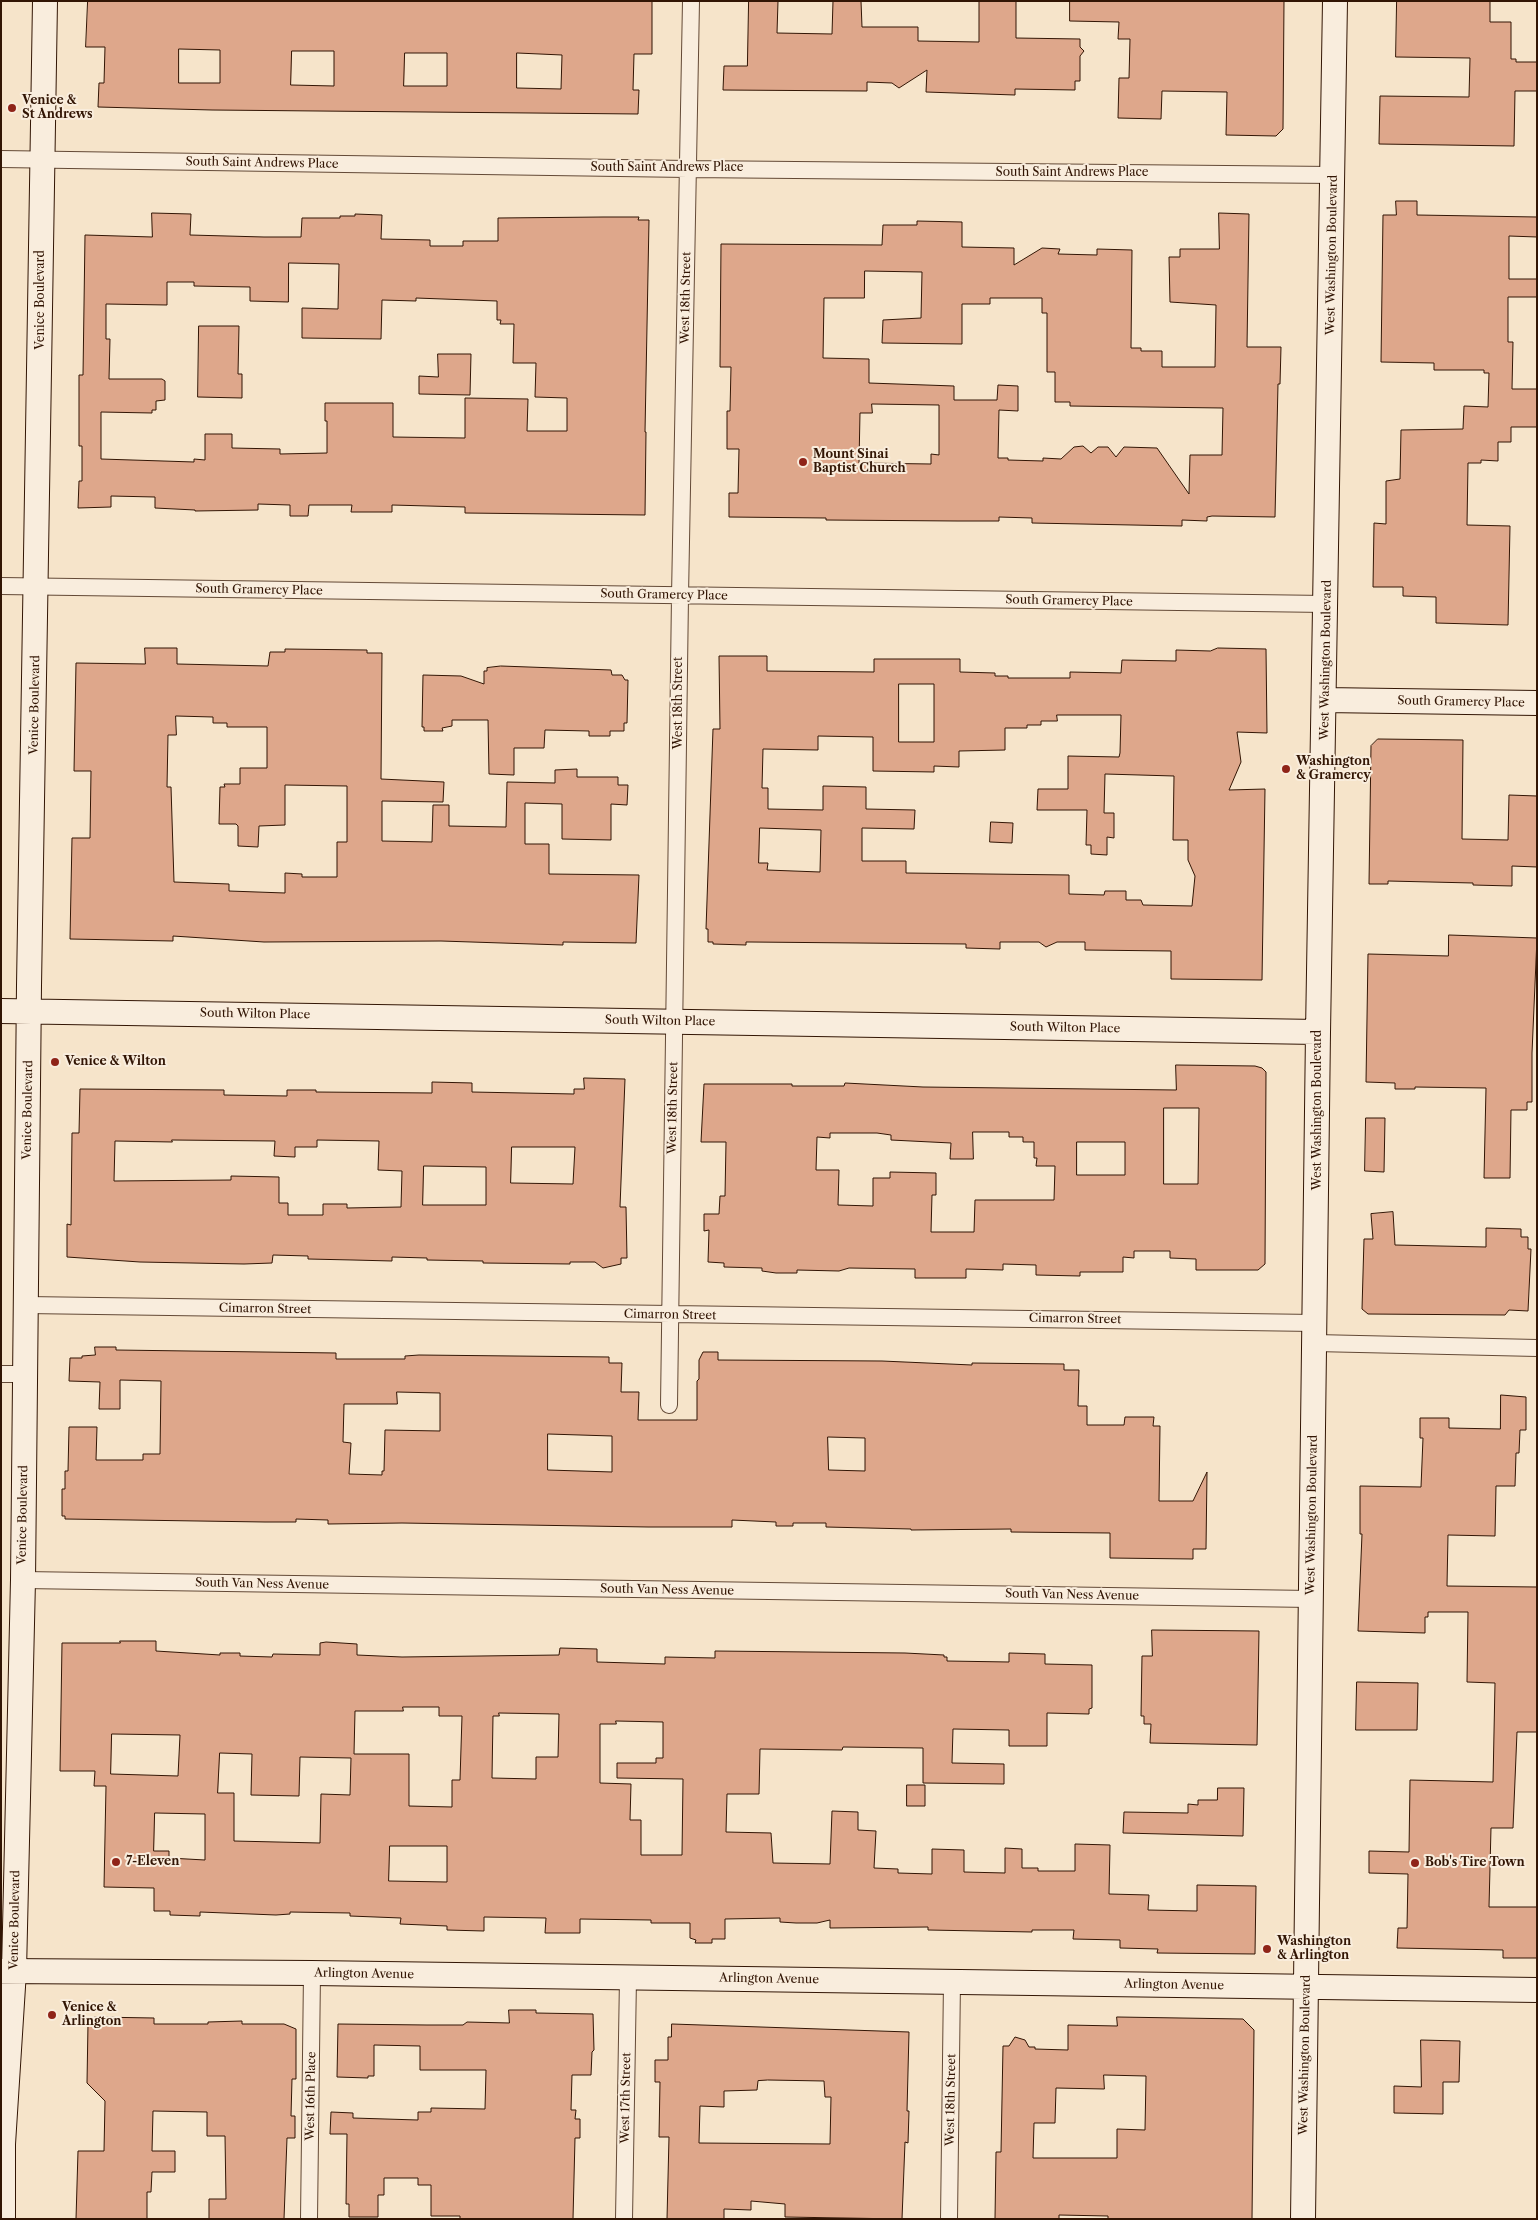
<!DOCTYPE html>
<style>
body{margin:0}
#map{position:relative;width:1538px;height:2220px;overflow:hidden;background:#f6e4ca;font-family:"Libre Caslon Text",serif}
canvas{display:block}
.frame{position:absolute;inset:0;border:2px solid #321504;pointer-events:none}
</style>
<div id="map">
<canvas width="1538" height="2220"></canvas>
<div class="frame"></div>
</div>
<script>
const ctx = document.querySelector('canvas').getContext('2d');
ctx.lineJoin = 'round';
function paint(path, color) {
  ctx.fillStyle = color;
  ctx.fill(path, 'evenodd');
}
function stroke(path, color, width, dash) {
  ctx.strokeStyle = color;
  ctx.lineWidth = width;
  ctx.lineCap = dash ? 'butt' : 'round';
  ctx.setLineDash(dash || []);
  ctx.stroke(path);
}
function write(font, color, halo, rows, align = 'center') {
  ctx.font = font + ' "Libre Caslon Text",serif';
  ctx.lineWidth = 4;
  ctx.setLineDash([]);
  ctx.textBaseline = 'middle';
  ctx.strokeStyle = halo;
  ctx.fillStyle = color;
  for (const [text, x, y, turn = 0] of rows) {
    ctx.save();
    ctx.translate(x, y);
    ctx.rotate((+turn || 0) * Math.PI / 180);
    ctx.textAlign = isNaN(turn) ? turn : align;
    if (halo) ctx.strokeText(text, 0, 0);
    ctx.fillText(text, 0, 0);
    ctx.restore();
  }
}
const building = new Path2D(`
 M88 1H652V54H634L633 90H639L638 114 212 110 98 107 99 83H104L105 47H86ZM179 49 220 50V83H179ZM292 51H334V86L291 85ZM405 53H447V86H404ZM517 53 562 55 561 89 517 88Z
 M749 1H778L777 33 832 34 833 1H861L862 27H918V41L979 42V1H1016V38L1080 39V47L1084 51 1080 56V81H1075V90L1015 89V95L926 92 927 70 899 88 892 83 867 82V91L723 90 724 66H747Z
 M1070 1H1284L1283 129 1276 136 1226 135 1227 92 1162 91 1161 119 1118 118 1119 78H1129L1130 39H1118L1119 22 1070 21Z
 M1397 1H1490V22H1511V59H1516V62H1537V91H1515L1514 146 1379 144 1380 96 1469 97 1470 58 1396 57Z
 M1396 201H1417V215L1537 217V237L1509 236V279H1537V297H1508V342H1513L1512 389H1537V427H1511V442H1498V461L1481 460V463H1468L1467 525 1510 526 1508 625 1436 623V597L1403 596V587H1373L1374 523 1386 524V481L1400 479 1401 430 1463 429 1464 406 1488 407 1489 373H1484V370H1434V363L1381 362 1383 215H1396Z
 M152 213 191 214 190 235 264 237H301L302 218H340V216H355V214L382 215 381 239 430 240V246H463V241H498V218L603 217H639L638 220H649L645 432H646L645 515 465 513V507L392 505V512H351L352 505H309L308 516H290V505L258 504V510L195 511V510L155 508V497L111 496V507L78 508 79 481H82V446H79V375H83L85 235 152 237ZM289 263 339 264 338 309 302 308V338L381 339 382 300 416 301V298L497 301V320H501L500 324H514L513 363H536L535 397 567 398V431H527L528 399 465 398V438L393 437V403H325V421H327V453L280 454V449L232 448V434H205V460L194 459V462L101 459V412L152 413V410H156V401L165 400V381L162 379H109L110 339H106V304L167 305V282H194V286L250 287V301L288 302Z
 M1219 213 1249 214 1247 347H1281L1280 384H1278L1275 517 1212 516 1207 517V521L1182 520V526L1032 523V518L999 517V521H957L826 520V518L729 517V493H738L739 449H727V411H730L731 367H720L721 244 882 245 883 225H917V221L962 222V247L1014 248V265L1042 248 1060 249 1058 254 1097 255V249L1132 250 1131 348H1141V351H1162V367H1215L1216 305 1170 302 1169 257H1180V249H1219ZM865 271 922 272 921 318 883 320 882 343 962 344V304H990V298H1042V313H1047V372H1055V402H1070V406L1223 408 1222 455H1190L1189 494 1157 448 1124 447 1116 457 1108 447H1098L1091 453 1083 446 1074 447 1061 459 1043 458V461L1008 460V458H998L999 410 1018 411V386L998 385 997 400H954V386L869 383V359L823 358 824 298H864ZM872 404 939 405V455L931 454V464L859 463 860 413H872Z
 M199 326H239L238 374H242V398L198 397Z
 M438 354H471L470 395 419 394V376L438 377Z
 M145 648H177V664L268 666 270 652H285V649L367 650V653H382L381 779 444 782 443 802 382 801V841L432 842 433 805H449V826L506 827 507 782 555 783V770L577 769V777H618V785H628L627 805 611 804V840L562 839V804L525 803V844H549V874L639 875 636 943 563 942V945L441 941 264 942 173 936V941L70 939 72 838H90L91 771H74L76 663 145 664ZM176 716 213 717V723H227V727H267V768H240V784H224L225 787H220L219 824H236L238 826V846L258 847 259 826 285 825V785L347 786V842H337V877H302V874L285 873V893L229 891V884L174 882 171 787H167L168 735H176Z
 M1218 648 1266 649 1267 733 1237 732 1241 762 1229 790 1265 789 1262 980 1171 979V951L1085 950V942H1057L1046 947 1039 942H1000V949L966 948V944L751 942H746V945L713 944V942H708V929H706L713 729H720L719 656H767V671L874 672V659H960V672L995 673V676H1008V678H1070V672L1121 673 1122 660 1176 661V650L1210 651ZM899 684H934V742H899ZM1057 715H1121L1120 753 1119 757 1068 756V789H1038L1037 810H1087L1086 845H1091V854L1107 855V837L1114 838V813H1104L1105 774 1174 776 1173 840H1188V860L1195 876 1192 906 1143 905 1141 900H1126V891H1105L1104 895 1069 894V875L906 873V861H862V828L914 829 915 810 866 809V787L823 786V810L768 809V788H762L763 749 818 750V736L873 737V771L934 772V766L959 767V751L1005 750V728H1027V725H1041V721H1057ZM760 828 821 830 820 872 767 870 768 863H759Z
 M501 666 611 670 612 675H622L625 680H628L627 723H624V731H610V736H589V731L545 730 544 748H514V775L489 774 488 720H452V726L442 728 443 731H424V727H422L423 675 461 676 484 684V671H487V668Z
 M1378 739 1463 740 1462 839 1508 840 1509 795 1537 796V867L1512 866V886L1473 885V883L1388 881V884H1369L1371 746Z
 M991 822 1013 823 1012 843 990 842Z
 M1449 935 1537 938 1532 1053V1102H1527V1110H1511L1510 1178H1484L1486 1088 1415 1087V1089H1395V1083L1366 1082 1368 954 1448 956Z
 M1176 1065 1255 1066 1262 1068 1266 1072 1265 1264 1258 1270H1196V1259L1170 1258V1251H1134V1258L1123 1257V1272H1080V1276L1036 1275V1265L1003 1264V1270L966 1269V1278H915V1269L849 1268 839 1271 797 1270V1273H776L762 1271V1268L724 1267V1263L708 1262 709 1230 704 1231V1214H719L720 1196H725L726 1142H701L704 1084H792V1086H844L845 1083 923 1087 1176 1090ZM1164 1108H1199L1198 1184H1164ZM973 1132H1009V1137H1023V1142H1034V1158H1037L1036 1166H1055L1054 1200H975L974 1232H931L932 1195H936V1173L890 1172V1178H873V1206L838 1205 839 1170H816L817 1137 830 1138V1133H877L891 1135V1140L951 1143 950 1159H973ZM1077 1142H1125V1175H1077Z
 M584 1078 625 1079 620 1207H626L627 1258H621V1264L603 1268 595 1262H570V1264L483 1263V1261L427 1260V1258L392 1257V1261L353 1260 308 1259V1256L273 1255 272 1263 244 1264 140 1262 67 1257V1224L71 1225 72 1133H79L80 1089 224 1090V1095L287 1096V1090H316V1092L432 1093V1082L472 1083V1092L574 1094V1089H584ZM172 1140 275 1141 274 1156 295 1157V1147H317V1140L379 1141 378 1170 402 1171 401 1207 347 1208V1204H323V1215H288V1203H279V1177L231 1176V1180L114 1181 115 1141 172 1142ZM512 1147H575L573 1184 511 1183ZM424 1166 486 1167V1205H423Z
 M1366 1118H1385L1384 1172 1365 1171Z
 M1393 1212 1395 1245 1486 1247V1228L1521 1229V1237H1528V1249H1531L1528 1311 1509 1310 1505 1315 1368 1314 1362 1309 1364 1239H1373L1371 1214Z
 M95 1347H116V1350L336 1353V1359H405V1356L419 1355 609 1357V1363H622L621 1392H639L638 1420H697V1381L699 1379V1360L703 1352H718V1360L882 1361 972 1365V1363L1064 1364V1370H1079L1078 1406H1087V1425H1124L1125 1417H1154L1153 1426H1160L1159 1501H1193L1207 1472 1206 1549H1193V1559L1110 1558V1533L1011 1532V1529L911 1530V1529L826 1527V1523H793V1526H776V1522L732 1520V1527H648L402 1523 328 1524V1520L296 1519V1522H265L65 1519V1516H62V1489H65V1471H68L69 1427H97L96 1460H143V1454H160L161 1381 120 1380V1409H99L100 1382 69 1381 70 1358H82V1356L95 1355ZM397 1392 440 1393V1431L385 1430 384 1471H382V1475L349 1474 351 1443 343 1442 344 1404H397ZM548 1434 612 1436V1472L548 1470ZM828 1437 865 1438V1471L829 1470Z
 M1501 1395 1526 1397V1430H1520L1519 1453H1516L1515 1486H1496L1495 1536 1448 1535 1447 1586 1537 1587V1732H1517L1513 1828H1491L1489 1907H1537V1958H1503V1950L1397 1948 1398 1928H1407L1408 1874 1369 1873V1851L1409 1852 1410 1780 1493 1782 1495 1683 1467 1682 1468 1612H1428V1617H1425V1633L1358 1631 1362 1534H1360V1486L1421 1487 1423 1438H1420V1418H1449V1428L1500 1429Z
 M1152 1630 1259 1631 1257 1745 1150 1743 1151 1724H1144V1716H1141L1142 1656H1152Z
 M120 1641H156V1651L220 1655V1653H240V1656L272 1657 273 1654 320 1655V1643L326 1642 357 1644V1655L402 1657 559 1655 560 1648 597 1649V1662L665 1664V1657L715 1658V1651L905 1653 944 1655V1657H947V1661L1009 1662V1653L1045 1654V1664L1092 1665V1708L1089 1709V1714L1047 1713V1746H1009V1730L953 1729 952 1763 1004 1764V1784L923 1783V1748L843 1747 842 1750 760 1749 759 1794H727L726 1832 771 1833 773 1863 830 1864 832 1811 858 1812V1830L876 1831 874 1868 898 1869V1873L932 1874V1849L964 1850V1872L1005 1873V1848L1022 1849V1868H1038V1871H1075V1844L1110 1845 1109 1894 1149 1895 1148 1910 1197 1911V1885L1256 1886 1255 1954 1157 1953 1158 1949 1120 1948V1940L1073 1939 1074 1930H1032V1932L928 1930V1927L830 1928V1920L817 1923H796L780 1922V1918L725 1919V1939H712V1943H695L696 1940 690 1938V1923H651V1920L580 1919V1933H545L546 1918 484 1917V1931L447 1930V1926L400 1924 401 1918 350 1916V1913L290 1912V1914L276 1915 200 1912V1916L170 1915V1911H154V1888L104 1887 106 1786H94L95 1771H60L62 1643H120ZM403 1707H439V1716H462L460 1780H452V1807L409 1806V1754H354L355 1711H403ZM499 1713 559 1714 558 1757H536V1779L492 1778 493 1716H499ZM616 1721 663 1722V1758H656V1763H617V1778L683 1779 682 1855H641V1820H630L631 1784 600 1783V1724H616ZM112 1734 180 1735 178 1776 111 1774ZM220 1753 252 1754 251 1795 299 1796 300 1757 351 1758 350 1795 321 1794 320 1843 234 1841V1793H218ZM155 1813 205 1814V1860L169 1858V1851H154ZM390 1846H447V1882L389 1881Z
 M1357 1682 1418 1683 1417 1730H1356Z
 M907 1785H925V1806H907Z
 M1218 1788H1244L1243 1836 1123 1833 1124 1812 1188 1813V1804L1198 1805V1800H1217Z
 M509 2010H536V2013L593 2014 594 2050 592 2052 591 2075H572L571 2110H576L575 2119H580V2138H575L573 2219H460V2216H431V2185H418V2178H384V2195H378V2217H349V2204H346L347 2134H330L331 2112 353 2113V2118L418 2120V2112H431V2108L485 2109 486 2070H420V2046L374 2045V2076H368V2078L337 2077 338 2024 427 2025H463L467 2022 509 2023Z
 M95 2017 154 2018V2024H208V2022L242 2021V2024H284L296 2029V2079H292L291 2116H295V2138H287L284 2219H209V2199H226L225 2136H207V2112L153 2111 152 2151H175V2172H152L151 2192H147V2219H76L78 2151H104L105 2101 87 2083 88 2024Z
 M1117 2017 1243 2019 1254 2030 1252 2219H1108V2216L1059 2215V2219H995L996 2152H1001L1003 2046H1009L1015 2037 1025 2040 1029 2047H1035V2049L1068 2050V2025L1117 2026ZM1104 2075 1146 2076 1145 2130 1117 2129V2158H1033L1034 2123H1055L1056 2088 1104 2089Z
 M672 2024 909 2032 907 2111H909L908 2143 905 2142 902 2219 785 2217V2204L751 2201V2210L724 2209V2219H667L669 2137H659L660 2082H655V2060H668V2037H671ZM768 2080 824 2081 825 2097H831L830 2144 699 2143 700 2106 724 2107V2091L757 2090 758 2081Z
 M1421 2040 1460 2041 1459 2082H1443V2114L1394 2113V2086L1421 2087Z`);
const street = new Path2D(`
 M1 159 688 169 1333 175
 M1 586 1326 604
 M26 1305 1315 1323
 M1315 1343 1537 1348
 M1 1374H25
 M669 1405 680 596 691 1
 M23 1580 1311 1599
 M309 2219 312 1973
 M624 2219 628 1978
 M949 2219 952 1981`);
const secondary = new Path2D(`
 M1324 700 1537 703
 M1 1011 1318 1032
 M1 1971 312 1973 1537 1990
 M3 2219V2144L14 1971 23 1580 29 985 45 1
 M1303 2219 1318 1032 1335 1`);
const markers = [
 [12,108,5,"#8f2418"],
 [803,462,5,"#8f2418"],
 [1286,769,5,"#8f2418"],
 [55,1062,5,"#8f2418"],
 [116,1862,5,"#8f2418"],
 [1415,1863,5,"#8f2418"],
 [1267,1949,5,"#8f2418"],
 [52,2015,5,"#8f2418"]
];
const poiNames = [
 ["Venice &",22,101],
 ["St Andrews",22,115],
 ["Mount Sinai",813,455],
 ["Baptist Church",813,469],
 ["Washington",1296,762],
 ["& Gramercy",1296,776],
 ["Venice & Wilton",65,1062],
 ["7-Eleven",126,1862],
 ["Bob's Tire Town",1425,1863],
 ["Washington",1277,1942],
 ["& Arlington",1277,1956],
 ["Venice &",62,2008],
 ["Arlington",62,2022]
];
const streetNames = [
 ["South Saint Andrews Place",262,163,1],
 ["South Saint Andrews Place",667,168],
 ["South Saint Andrews Place",1072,173],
 ["West Washington Boulevard",1332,255,-89],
 ["West 18th Street",686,298,-89],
 ["Venice Boulevard",41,300,-90],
 ["South Gramercy Place",259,590,1],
 ["South Gramercy Place",664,595,1],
 ["South Gramercy Place",1069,601,1],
 ["West Washington Boulevard",1326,660,-89],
 ["South Gramercy Place",1461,702,1],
 ["West 18th Street",679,703,-90],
 ["Venice Boulevard",35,705,-89],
 ["South Wilton Place",255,1014,1],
 ["South Wilton Place",660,1021,1],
 ["South Wilton Place",1065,1028,1],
 ["West 18th Street",673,1108,-89],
 ["Venice Boulevard",28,1110,-89],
 ["West Washington Boulevard",1318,1110,-90],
 ["Cimarron Street",265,1309,1],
 ["Cimarron Street",670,1315,1],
 ["Cimarron Street",1075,1319,1],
 ["Venice Boulevard",23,1515,-89],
 ["West Washington Boulevard",1312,1515,-89],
 ["South Van Ness Avenue",262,1584,1],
 ["South Van Ness Avenue",667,1590,1],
 ["South Van Ness Avenue",1072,1595,1],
 ["Venice Boulevard",15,1920,-89],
 ["Arlington Avenue",364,1974,1],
 ["Arlington Avenue",769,1979,1],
 ["Arlington Avenue",1174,1985,1],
 ["West Washington Boulevard",1305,2055,-89],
 ["West 16th Place",311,2096,-89],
 ["West 17th Street",626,2098,-89],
 ["West 18th Street",951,2100,-89]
];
paint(building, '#dea78b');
stroke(building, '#321504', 1);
stroke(street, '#634936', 18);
stroke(secondary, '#321504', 26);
stroke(street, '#f9eddd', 16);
stroke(secondary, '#f9eddd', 24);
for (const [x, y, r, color] of markers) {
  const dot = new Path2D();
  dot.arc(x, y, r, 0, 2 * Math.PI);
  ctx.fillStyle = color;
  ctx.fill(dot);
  stroke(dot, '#f9eddd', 2);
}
write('bold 12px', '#321504', '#f9eddd', poiNames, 'left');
write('12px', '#321504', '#f9eddd', streetNames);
</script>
